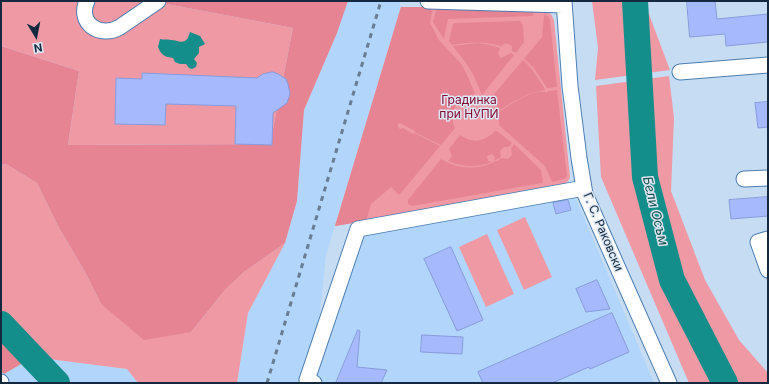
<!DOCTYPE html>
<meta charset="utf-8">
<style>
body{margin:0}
#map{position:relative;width:769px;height:384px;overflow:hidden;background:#c6dcf3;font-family:Inter,sans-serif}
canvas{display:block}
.frame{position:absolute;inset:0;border:2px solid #14293f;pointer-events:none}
.north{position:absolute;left:16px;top:16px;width:40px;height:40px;-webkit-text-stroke:3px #dde7f3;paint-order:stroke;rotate:170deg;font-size:11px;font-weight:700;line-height:16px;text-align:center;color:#14293f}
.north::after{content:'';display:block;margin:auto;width:14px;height:18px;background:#14293f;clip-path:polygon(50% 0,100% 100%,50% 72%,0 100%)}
</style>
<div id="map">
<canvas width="769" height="384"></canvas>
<div class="frame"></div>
<div class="north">N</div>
</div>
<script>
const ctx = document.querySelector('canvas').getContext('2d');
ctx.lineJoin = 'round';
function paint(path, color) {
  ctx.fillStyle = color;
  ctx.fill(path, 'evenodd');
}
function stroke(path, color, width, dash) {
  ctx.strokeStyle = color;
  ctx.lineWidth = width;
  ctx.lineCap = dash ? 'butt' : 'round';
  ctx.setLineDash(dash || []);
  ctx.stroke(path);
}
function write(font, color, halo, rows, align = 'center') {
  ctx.font = font + ' Inter,sans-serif';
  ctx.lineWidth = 3;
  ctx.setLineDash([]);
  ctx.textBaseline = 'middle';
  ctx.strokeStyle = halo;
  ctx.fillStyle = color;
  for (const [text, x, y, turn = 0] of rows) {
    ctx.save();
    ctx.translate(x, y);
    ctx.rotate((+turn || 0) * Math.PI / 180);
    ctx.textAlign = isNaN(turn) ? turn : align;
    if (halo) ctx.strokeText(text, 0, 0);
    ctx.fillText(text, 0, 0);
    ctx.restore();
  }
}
const built = new Path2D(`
 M348 1H400V11L326 255 318 332 348 241 368 228 574 194 654 383H237L248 313 285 243 297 202 304 110 337 33Z
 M33 357 127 369 138 383H11L4 374Z`);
const green = new Path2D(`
 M1 1H151L293 28 270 144 68 145 79 71 1 46Z
 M592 1H644L670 70 595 80 598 48Z
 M401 7 546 11 551 14 554 20 570 177 569 180 564 185 335 226Z
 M669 76 674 118 671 191 705 280 739 340 768 373V383H689L601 177 596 86Z
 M6 164 37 183 58 226 85 272 101 304 191 332 225 290 244 272 285 243 248 313 237 383H138L127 369 33 357 1 320V165Z
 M525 217 552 277 524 290 497 230Z
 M487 234 514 294 486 307 459 247Z`);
const forest = new Path2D(`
 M151 1H348L337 33 304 110 297 201 285 243 244 272 225 290 191 332 144 340 101 304 85 272 58 226 37 183 6 164 1 165V46L79 71 68 145 270 144 293 28Z
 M401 7H433L430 23 439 40 462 65 469 79 475 94C458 96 447 112 455 128L441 145 414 132 415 131 400 123 398 124V127L400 129 403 128 413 134 414 133 440 146 400 194 399 195 391 187 371 204 366 221 335 226Z
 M437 7 534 8 533 16 448 19 444 39 433 22Z
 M544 15 548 16 550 20 557 87 547 88 533 67 524 59 542 37Z
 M520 21 523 25 524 42 516 53 512 51V46L506 43 501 46C484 41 469 42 452 45L449 41 453 24 455 23Z
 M478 43 490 45 500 48 498 54 501 58 511 53 514 55 482 95 474 76 466 63 453 46Z
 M523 60 531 68 545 89 544 90C526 94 512 101 498 112L495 104 490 99Z
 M557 90 567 176 564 179 552 182 545 166 499 125 498 113C508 106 535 87 547 93L548 91Z
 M495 131H497L512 143 509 147C505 146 502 148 500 151L501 157 494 161 495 157 492 154 487 156 488 161 492 162C476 168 463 167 448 161L452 156 449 149 460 135C473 144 484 142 495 131Z
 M514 144 541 170 543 181 542 183 412 206 408 204V200L441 159C461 171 482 170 502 158L508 159 512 155 511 149Z
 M1 320 33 357 4 374 1 371Z`);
const water = new Path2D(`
 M190 32 200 36 205 44 199 47V53L194 59 197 63 196 67 192 69 189 68 186 64H180L175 62 173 58C165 57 161 55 158 47L160 39C164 40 167 39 171 40 177 40 179 43 185 41L188 38Z`);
const river = new Path2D(`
 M635 1 645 177 672 280 725 383
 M1 324 57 383`);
const building = new Path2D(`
 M687 1H715L717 19 768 14V42L726 46 725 34 690 37Z
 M273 72 278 74 286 79 288 84 290 94 287 103 273 113 272 145 235 144 236 106 166 104 165 125 115 124 116 78 142 79V73L257 78 263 74Z
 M768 102V127L758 128 755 103Z
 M768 197V216L731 219 729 200Z
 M568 200 571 210 556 214 553 203Z
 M451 247 483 320 457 331 424 259Z
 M597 280 610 309 586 312 576 289Z
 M612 313 629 352 590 369 589 367 552 383H483L478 372Z
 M358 330 360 331 357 367 387 370 381 383H336Z
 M422 335 463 337 462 354 421 352Z`);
const minor = new Path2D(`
 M87 1C77 23 100 39 120 27L158 1
 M428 1 564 5
 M564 1 570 86 579 158 585 194 669 383
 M680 72 768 65
 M744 179 768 178
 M768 239 758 242 768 270
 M1 382V383
 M314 383 307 380 358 229 584 188`);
const rail = new Path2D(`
 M267 383 381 1`);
const parkNames = [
 ["Градинка",469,100],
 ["при НУПИ",469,114]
];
const streetNames = [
 ["Г. С. Раковски",603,232,67]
];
const waterNames = [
 ["Бели Осъм",655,211,76]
];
paint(built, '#b2d5fb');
paint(green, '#ef99a5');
paint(forest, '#e68493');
paint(water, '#138e8a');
stroke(river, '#138e8a', 26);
paint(building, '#a5b9fc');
stroke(building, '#889bdc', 1);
stroke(minor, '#4b7db2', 17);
stroke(minor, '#fff', 15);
stroke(rail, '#687d94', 3, [5, 5]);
write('12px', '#840932', '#dde7f3', parkNames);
write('12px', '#14293f', '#dde7f3', streetNames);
write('italic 13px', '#0e4e4b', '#dde7f3', waterNames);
</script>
